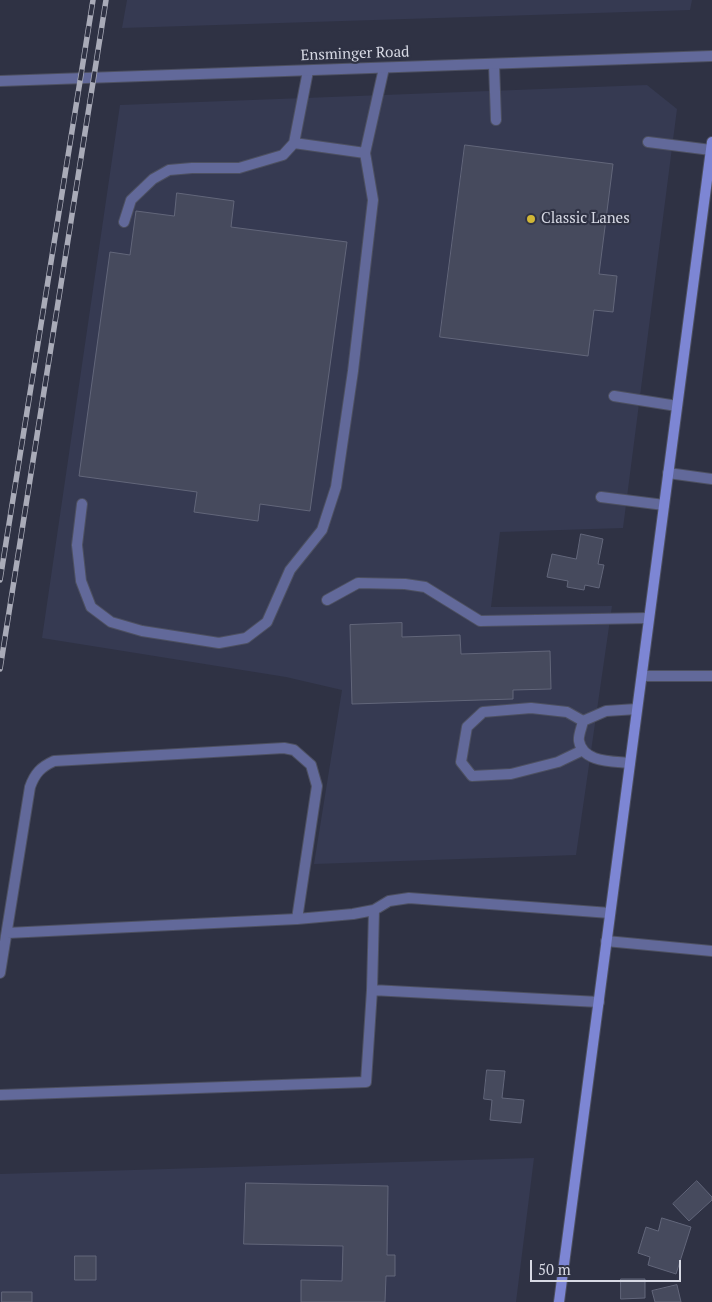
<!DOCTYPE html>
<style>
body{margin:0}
#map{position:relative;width:712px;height:1302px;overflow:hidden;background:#2f3244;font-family:"PT Serif",serif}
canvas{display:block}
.scale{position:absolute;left:530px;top:1260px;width:151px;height:22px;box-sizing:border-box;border:2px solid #d7d9e4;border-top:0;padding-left:6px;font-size:15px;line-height:18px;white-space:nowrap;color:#d7d9e4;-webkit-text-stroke:4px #2f3244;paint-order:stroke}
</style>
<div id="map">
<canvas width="712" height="1302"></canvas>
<div class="scale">50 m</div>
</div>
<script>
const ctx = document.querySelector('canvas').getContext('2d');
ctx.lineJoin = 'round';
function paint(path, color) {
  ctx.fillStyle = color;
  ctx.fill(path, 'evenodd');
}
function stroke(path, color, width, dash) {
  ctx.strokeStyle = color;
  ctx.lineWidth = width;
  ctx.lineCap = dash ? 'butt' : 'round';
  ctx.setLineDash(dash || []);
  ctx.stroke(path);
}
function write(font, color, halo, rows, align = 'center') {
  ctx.font = font + ' "PT Serif",serif';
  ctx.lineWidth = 4.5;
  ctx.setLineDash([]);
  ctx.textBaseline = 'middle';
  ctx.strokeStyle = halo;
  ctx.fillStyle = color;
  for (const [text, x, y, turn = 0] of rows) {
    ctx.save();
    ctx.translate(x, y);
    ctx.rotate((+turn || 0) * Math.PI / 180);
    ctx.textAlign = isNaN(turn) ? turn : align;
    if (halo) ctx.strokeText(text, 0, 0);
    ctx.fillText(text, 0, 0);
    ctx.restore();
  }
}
const built = new Path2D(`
 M127 0H692L690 10 122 28Z
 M647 85 677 109 623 528 500 532 491 607 612 606 576 855 314 864 342 690 286 677 42 638 120 105Z
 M534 1158 516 1302H0V1174Z`);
const building = new Path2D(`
 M465 145 613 164 599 274 617 276 613 312 594 310 588 356 440 337Z
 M177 193 234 201 231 227 347 242 310 511 260 504 258 521 194 512 197 492 79 476 110 252 130 255 136 211 174 216Z
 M581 534 603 539 598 564 604 565 599 588 585 585 584 590 567 587 568 581 547 577 552 554 576 559Z
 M402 623V637L460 635 461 654 550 651 551 689 513 690V699L352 704 350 625Z
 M487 1070 505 1071 502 1098 524 1100 521 1123 490 1120 492 1100 484 1099Z
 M697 1181 712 1197V1200L689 1221 673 1204Z
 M246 1183 388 1186 387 1255H395V1276H386L385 1302H301V1280L342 1281 343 1246 244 1244Z
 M662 1218 691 1227 676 1274 648 1265 650 1257 638 1253 646 1227 658 1231Z
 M75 1256H96V1280H75Z
 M621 1279H645V1298L621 1299Z
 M677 1285 681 1302H655L652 1291Z
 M2 1292H32V1302H2Z`);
const service = new Path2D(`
 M494 64 496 120
 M648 142 711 150
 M294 143 365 153
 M124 222 131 200 153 179 169 170 192 168H239L283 155 294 143 308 71
 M614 396 677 406
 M601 497 664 505
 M82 504 77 545 81 581 91 607 111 622 142 631 219 643 246 638 267 622 290 570 322 530 336 487 353 371 373 200 365 153 384 68
 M327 600 358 583 405 584 425 587 480 621 649 618
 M583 721 567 712 531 708 483 712 467 727 461 762 472 776 511 774 558 762 583 750
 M630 763C613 761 583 763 579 741 578 735 582 727 583 721L606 711 637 709`);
const minor = new Path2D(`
 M668 473 712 479
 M642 676H712
 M7 933 297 919 353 914 374 910 389 901 409 898 610 913
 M606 941 712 951
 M0 973 30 787C35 773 41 767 54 761L284 748 294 750 311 765 317 786 297 919
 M372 990 599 1002
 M0 1095 366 1082 372 990 374 910`);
const tertiary = new Path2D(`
 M0 81 712 56`);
const secondary = new Path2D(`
 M559 1302 712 142`);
const rail = new Path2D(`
 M0 580 93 0
 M0 669 106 0`);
const markers = [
 [531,219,5,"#d1b736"]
];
const streetNames = [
 ["Ensminger Road",355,54,-2]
];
const poiNames = [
 ["Classic Lanes",541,219]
];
paint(built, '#363a52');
paint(building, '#464a5d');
stroke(building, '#62667a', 1);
stroke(service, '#4d5061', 12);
stroke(minor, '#4d5061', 12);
stroke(tertiary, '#4d5061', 12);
stroke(secondary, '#4d5061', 12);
stroke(service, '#62699a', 10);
stroke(minor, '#62699a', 10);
stroke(tertiary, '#62699a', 10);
stroke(secondary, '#7d86d4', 10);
stroke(rail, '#a9abb8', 5.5);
stroke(rail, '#2f3244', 4, [11]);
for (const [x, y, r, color] of markers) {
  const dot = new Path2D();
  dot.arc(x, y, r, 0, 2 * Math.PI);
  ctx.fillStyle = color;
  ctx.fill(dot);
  stroke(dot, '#2f3244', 2);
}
write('15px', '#d7d9e4', '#2f3244', streetNames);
write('15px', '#d7d9e4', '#2f3244', poiNames, 'left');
</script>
